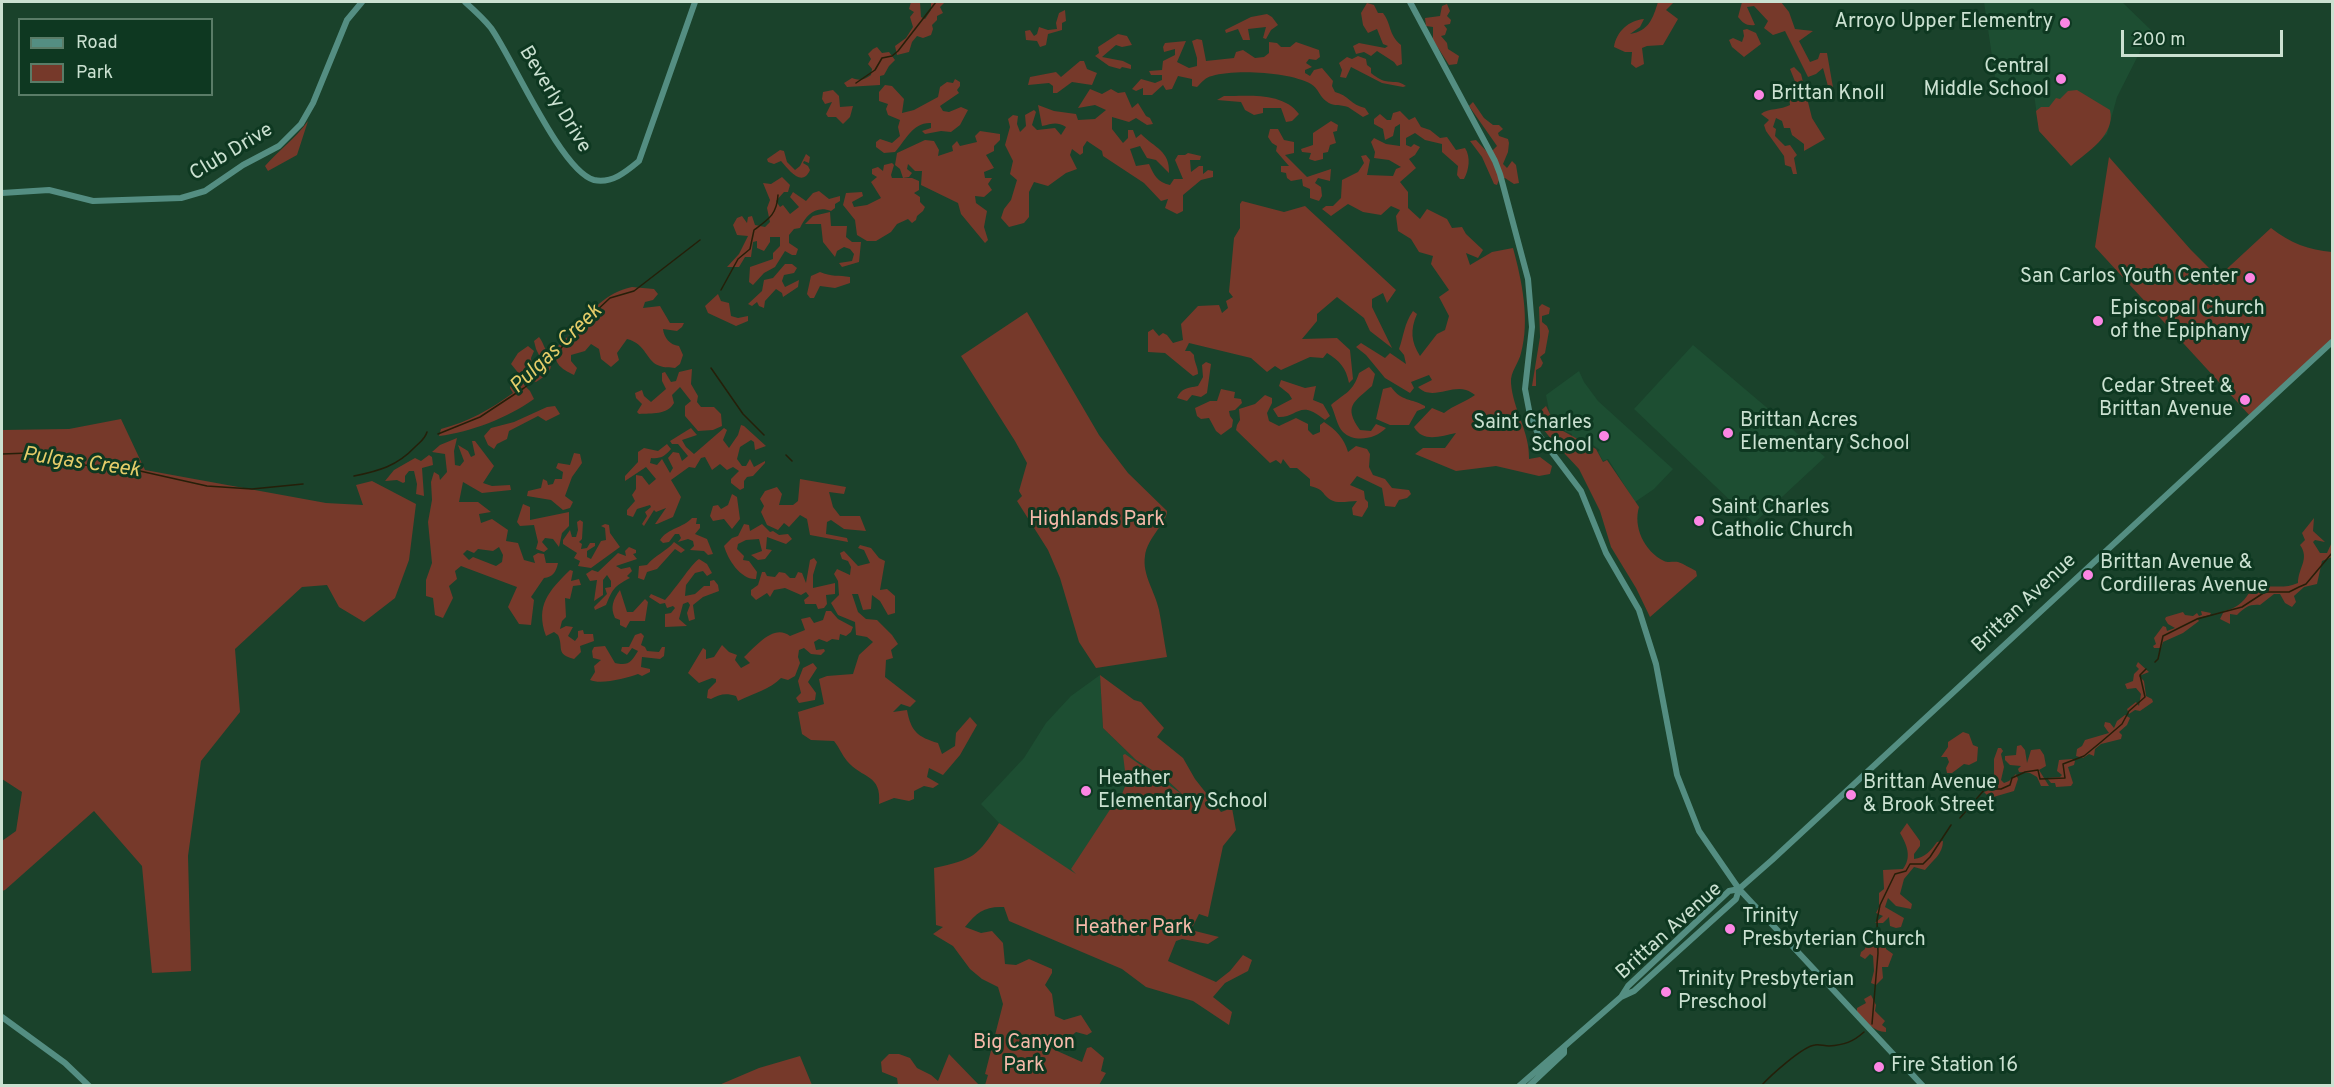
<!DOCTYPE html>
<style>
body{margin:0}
#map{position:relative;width:2334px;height:1087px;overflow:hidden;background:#1a422b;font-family:Overpass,sans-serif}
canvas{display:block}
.frame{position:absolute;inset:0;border:3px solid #cbe1d1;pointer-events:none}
.legend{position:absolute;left:18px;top:18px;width:195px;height:78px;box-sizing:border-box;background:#0e3821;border:2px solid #5a7c67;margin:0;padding:8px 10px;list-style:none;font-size:18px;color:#cbe1d1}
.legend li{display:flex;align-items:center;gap:12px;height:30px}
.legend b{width:30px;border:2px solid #5a7c67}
.scale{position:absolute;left:2121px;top:30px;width:162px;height:27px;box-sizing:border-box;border:3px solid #cbe1d1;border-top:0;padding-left:8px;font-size:18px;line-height:21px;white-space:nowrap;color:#cbe1d1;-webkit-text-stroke:4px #0e3821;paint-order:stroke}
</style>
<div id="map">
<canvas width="2334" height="1087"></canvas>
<div class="frame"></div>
<ul class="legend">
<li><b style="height:8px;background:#548e82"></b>Road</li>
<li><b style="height:16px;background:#76392a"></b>Park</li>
</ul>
<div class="scale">200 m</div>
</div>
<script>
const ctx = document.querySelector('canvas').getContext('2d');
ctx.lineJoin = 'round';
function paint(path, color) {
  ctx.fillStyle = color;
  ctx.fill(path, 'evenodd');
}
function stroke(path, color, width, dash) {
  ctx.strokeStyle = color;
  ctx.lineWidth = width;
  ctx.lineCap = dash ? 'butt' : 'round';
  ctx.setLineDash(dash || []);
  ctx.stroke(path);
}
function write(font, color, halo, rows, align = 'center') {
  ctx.font = font + ' Overpass,sans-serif';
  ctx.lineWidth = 6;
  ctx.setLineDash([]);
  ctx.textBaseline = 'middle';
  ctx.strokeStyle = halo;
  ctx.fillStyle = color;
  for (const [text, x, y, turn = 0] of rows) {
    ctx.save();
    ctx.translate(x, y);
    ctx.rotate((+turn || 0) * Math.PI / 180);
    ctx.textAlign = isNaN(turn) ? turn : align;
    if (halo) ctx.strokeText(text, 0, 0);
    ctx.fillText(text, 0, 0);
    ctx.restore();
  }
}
const built = new Path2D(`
 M1984 2H2122L2151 30 2117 97 2107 134 2071 166 2039 131 2033 86 1997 90Z
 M1693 345 1825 457 1754 523 1634 409Z
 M1579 371 1584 382 1598 401 1673 469 1654 489 1635 502 1608 459 1603 461 1598 452 1600 450 1583 438 1581 440 1572 437V434L1565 431 1550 416 1546 395Z
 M1100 675 1103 728 1136 760 1166 779 1201 811 1185 840 1176 888 1111 887 1071 873 999 823 981 804 1024 758 1046 723 1071 696Z`);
const green = new Path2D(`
 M911 2H920L921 17 925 19 931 10V2H945L940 7 943 13 937 16V20L932 25 933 29 931 35 923 38 917 36 912 42 909 52 897 55 895 46 906 38 913 27 910 17 914 12 909 9Z
 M1658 2H1674L1666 10 1678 19 1663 45 1647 46 1642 48 1644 64 1636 68 1631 64 1632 52H1625L1614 47C1616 32 1629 20 1644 19L1640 27 1630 34C1649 31 1653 18 1658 2Z
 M1742 2H1781L1789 12 1795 29 1813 31 1799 41 1810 62 1818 59 1820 53H1827L1835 99 1832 101 1823 68 1816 74 1808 77 1785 31 1773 35 1764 28 1768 21 1754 6 1747 7 1755 25C1746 26 1743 23 1738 17Z
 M1367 3 1374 5 1378 13H1383C1392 25 1388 34 1401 45L1402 64 1397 66 1394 62 1377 51 1371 56 1364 52 1356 54 1353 46 1359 43 1385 48 1388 46 1383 44 1377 29 1368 33 1363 25 1361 13Z
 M1447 4 1450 11 1447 16 1451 20 1450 24 1444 25 1447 29 1445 35 1441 36 1447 43 1448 49 1459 56 1457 64 1449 65 1433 40V27L1426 26 1425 18 1440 16 1442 6Z
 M1065 10 1066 21 1062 23V30L1048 34 1046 45 1040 47 1037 41 1026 40 1025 31 1030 30 1034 36 1037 34 1039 27 1048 30 1057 29 1056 23 1059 13Z
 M1267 14 1272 17 1278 25 1271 30 1266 39 1263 38 1266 27 1248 29 1250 40H1243L1238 29 1226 33 1225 30 1251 17Z
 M1747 29 1756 33 1761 44 1744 57 1732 47 1729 40 1733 38 1742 42 1744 36 1743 30Z
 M1118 34 1127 36 1132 45 1122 47 1116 45 1102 57 1123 61 1131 65V69L1122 67 1120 69 1109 66 1095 56 1099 53 1098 47Z
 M1197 39 1202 40 1206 61 1234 58 1236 52 1243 50 1255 58 1264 57 1269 53V42L1277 43 1281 47H1290L1296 42 1319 50 1320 57 1316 60 1309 59 1306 63 1312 67 1305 70V73L1310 76 1314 70 1322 68 1333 81 1332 86 1335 92C1348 95 1351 105 1365 108L1369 114 1363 117C1358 114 1353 110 1348 107 1341 104 1332 107 1326 101 1320 97 1318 88 1311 84 1290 72 1235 69 1212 76 1206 77 1202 82 1197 87L1192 86V79L1178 76 1172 89 1166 90 1163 85 1152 95H1143V88L1136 91 1132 89 1141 79 1155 83 1162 80V75H1151L1149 71 1162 70 1163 61 1175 55V49L1164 52 1163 47 1165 43 1186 41 1177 62 1189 68 1197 66V58L1192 41Z
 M877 47 882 53 889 52 895 60 889 66 884 75 880 76V85L847 87 844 83 852 78C860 81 864 80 871 75L872 69 868 64 871 59 868 54 873 49Z
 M1358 56 1366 59 1367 65 1371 68V73C1375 76 1380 80 1385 81 1394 83 1398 80 1406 86L1403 87 1382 83 1351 67 1346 78 1340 77 1342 70 1339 63 1347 57 1352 59Z
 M1080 61H1084L1087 69 1097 73 1092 85 1072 82 1057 93H1053V86L1049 83 1028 85 1030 77 1056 72 1061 77Z
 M1794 67 1801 74 1812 118 1825 139 1804 151V144L1792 135 1790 128H1784L1782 121 1776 118 1773 127 1776 129 1775 136 1785 146 1790 145 1797 155 1794 158 1797 174H1793L1791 167 1785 165 1784 156 1766 131 1764 125 1769 120 1761 114C1768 108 1781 110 1790 105L1789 97 1793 93 1797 96 1796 84 1790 69Z
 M955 79 960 82V86L957 90 959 93 940 106 943 111 949 112 961 107 968 110 960 125 951 132 941 131 925 134 922 131 931 128V123C913 122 905 141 895 152L884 153 876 147V142L880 139 892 143 900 136 898 127 900 120 888 115 886 109 888 104 879 101V92L885 85 892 86 904 99 902 113 914 110 938 97 940 87 947 82 953 83Z
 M1090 89 1102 94 1111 89 1118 93 1125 92 1132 108 1138 103 1146 116 1150 118 1153 124 1147 125 1136 118 1129 122 1112 117V129L1123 143 1128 138V130H1133L1136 138 1141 134C1155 148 1170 151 1169 173L1156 160 1147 158 1140 146 1130 149 1136 166 1149 164C1154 175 1157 182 1170 185L1174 179H1183L1175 160 1178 155H1185L1188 153 1201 156 1200 160H1190L1191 172 1199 166H1203V174L1208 170 1213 171V177L1201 180 1183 195V211L1177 214 1165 208 1168 199 1161 201 1144 183 1103 156 1102 151 1087 141 1083 147V153L1080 155 1072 149 1070 155 1077 169 1066 173 1048 186 1034 182 1029 192V217L1024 223 1009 227 1001 218 1004 209 1011 200 1017 180 1010 174 1013 161 1005 145 1010 127 1008 119 1013 115 1018 116 1017 124 1020 132 1026 126 1025 115 1034 110 1036 112 1032 125 1037 130 1055 128 1061 135 1066 127C1056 121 1052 124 1042 126L1038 105 1054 111 1076 114 1078 120 1095 119 1106 110 1095 105 1078 108Z
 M833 90 839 96 840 107 853 106 850 117 843 124 836 117H828L826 114 832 102 825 104 822 99 823 92Z
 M2077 90 2110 110C2116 135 2087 152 2071 166L2039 131 2036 111 2041 107H2049L2056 98 2060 99 2068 91Z
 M1224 96C1249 96 1283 92 1299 114L1292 121 1286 122 1281 108H1263V113L1254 115 1245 110 1241 102 1217 100Z
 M1473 102 1484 118 1493 125H1499L1503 129 1498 133 1499 136 1508 139 1509 143 1508 152 1503 164 1507 168 1512 161 1516 165 1519 183 1514 184 1505 178 1499 180 1497 185 1494 184 1482 157 1470 141 1476 140 1489 154 1497 146 1469 106Z
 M1400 111 1409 120 1415 117 1421 127 1430 130 1440 138 1447 137 1456 150 1465 148C1471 157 1469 170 1464 179H1460L1457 175 1458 166 1442 152V144L1425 140 1415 133 1406 138V145L1411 147 1414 144 1420 147 1415 155 1409 159 1416 168 1400 182 1408 192V208L1420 219 1427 209 1447 219 1452 228 1462 227 1466 234 1483 250 1478 258 1466 253 1470 265 1492 252 1513 248C1522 281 1530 320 1521 353 1519 363 1510 372 1511 383 1513 410 1530 432 1529 459L1540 457 1552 466 1550 474 1539 476 1496 466 1456 471 1415 454 1423 448H1445L1456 433C1441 436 1423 443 1414 427L1432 408 1444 413C1454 405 1465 402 1475 395 1472 393 1470 391 1466 390 1451 385 1431 401 1418 387L1432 380 1429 375 1411 382 1414 388 1410 393 1385 378 1366 355 1356 347 1361 343 1385 358 1390 353 1406 364 1404 355 1399 349C1404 335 1404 324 1413 311L1417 314C1410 330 1411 342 1420 356L1437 334 1445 330 1449 316 1439 297 1449 290 1431 264 1433 256 1419 252 1411 239 1398 231 1396 216 1400 210 1391 206 1381 215 1363 212 1348 204 1331 216 1322 209 1326 206H1333L1341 198 1342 180 1358 172 1364 163 1361 156 1366 155 1370 160 1367 175 1393 176 1396 169 1401 167 1389 160 1374 158 1375 152 1371 142 1374 138 1386 144 1400 146V124L1395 127 1393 136 1385 140 1383 129 1374 124V119L1380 114 1387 120H1391L1393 113Z
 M308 121 297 155 268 171 265 166C279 150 295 139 308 121Z
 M1331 121 1338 125 1337 131 1333 132 1336 143 1330 145 1328 152 1323 153V159L1315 161 1309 159 1311 153 1302 152 1301 149 1313 145V133Z
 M1270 129H1278L1284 140 1294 142V153L1285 155 1307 177 1331 169 1330 181 1318 178 1315 183 1321 187 1322 196 1319 201 1310 198V189L1303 186 1302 179 1291 181 1287 178 1286 173 1281 172V166H1289L1276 151 1277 146 1272 143 1268 137Z
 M980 131 1000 134V140L994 146V151L986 155 994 168 984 172 985 178H992L988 184 992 190 984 197 975 196 976 203 987 211 984 227 988 240 985 243 961 214 958 203 921 185 922 171H915L908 164 907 169 912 173 909 177 903 178 900 169 895 165 897 153 925 140 934 141 939 150 938 156 953 151 952 146 957 141 960 146 977 142 975 136Z
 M780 150 784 151 787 162 795 170 800 166 806 154 810 157 809 163 804 161 803 163 808 166 810 170C802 188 789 170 781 161L774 164 768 162 767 159Z
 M2109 157 2191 250 2218 277 2271 228C2290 243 2309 250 2332 252V342L2251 417 2095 247Z
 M892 163 894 165 891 175 892 178H912L919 181V190L914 193 920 197V202L925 207 923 211 917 216 916 220 912 223 908 219 897 224 891 232 876 241H867L857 235 855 220 843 205 846 193 862 192 863 196 852 202 854 207 867 205 881 198 871 182 877 177 872 174V169L878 167 883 171 884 165Z
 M782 177 790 185 788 192H784L776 201 780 207 783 205 790 214 799 207 790 197 793 192 806 201 813 193 819 191 829 199 840 196V201L835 204V208L831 211C816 205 806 215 800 228L794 229 789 235V243L798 249 796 255H792L785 251 775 267 764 273 753 285 749 282 750 267 773 259V253L780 246V237H770V242L764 251 757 248V241L753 242 751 257H745L739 267H727L739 254 748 236 737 235 733 225 737 218 742 216 747 223 748 217 752 216 755 225 765 227 770 222 767 208 770 200 763 183 771 184Z
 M1242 201 1284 212 1305 206 1396 290 1387 303 1383 293 1372 299V307L1392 348 1370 331 1364 318 1337 297 1317 314V321L1302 339 1337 338 1350 350 1353 379 1349 383C1346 368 1340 361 1327 353L1323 358 1310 357 1281 370 1275 366 1267 372 1251 358 1189 343 1185 351H1190L1194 355C1194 362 1198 367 1198 374L1193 376 1165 353 1148 352V332L1153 329 1159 336 1163 333 1167 335 1173 343 1183 340 1181 324 1198 306 1219 305 1222 313 1228 308 1226 301 1233 297 1229 292 1234 238 1240 228V204Z
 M830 212 831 226H847L846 237 852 242H861L859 262 842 267 839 263 852 261 854 254 850 249 844 247 837 251 835 257 823 242 821 224H805L813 216Z
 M785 264H792L797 268 794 273 784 275 782 281 785 287 799 280 798 287 783 297 782 293 776 289 765 301 764 308 759 306 757 302 752 306 748 304 762 291 764 280 773 278Z
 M820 272C831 277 839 275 850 277V283L835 288 820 286 814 298H810L807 294 811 276Z
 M632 287 654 289 658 294 653 300 645 302 643 308 660 306 670 323H684L682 327 677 331 663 329C664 338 670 345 679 346L683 355 680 364 675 368C670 367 664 368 660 366 646 362 647 344 627 339L617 353 619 360 611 367 601 359 599 349 591 344 585 351 571 355V361L577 368 574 375C560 368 556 365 554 351 560 343 567 338 573 331 591 311 605 293 632 287Z
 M718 294 721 301 729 303 731 316 738 318 748 316V321L736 326 708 313 705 306Z
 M1542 304 1550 308 1549 314 1542 316V322L1547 326 1549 331 1545 353 1540 357 1543 363 1541 367 1536 370V386H1532L1540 337 1539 307Z
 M1027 312 1099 435 1128 473 1167 511C1168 521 1147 538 1145 556 1142 575 1155 591 1159 610 1162 625 1164 641 1167 657L1096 668 1079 642 1060 578 1048 550 1017 501 1022 496 1019 491 1027 463 1015 441 961 356Z
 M539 337C543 342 543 345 546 350 555 367 552 372 536 382L525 380 524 385 530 391 534 399C507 418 471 432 439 436L441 429C468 422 491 409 513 393L510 388 511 382 519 383 520 375 511 364 518 353 528 346 534 351 531 358 532 367 542 361 536 349 534 341Z
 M1206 362 1211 364 1207 393 1201 397 1192 395 1187 401 1177 398C1181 388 1188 388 1198 386L1203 377 1202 365Z
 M1369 367 1375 374 1372 386C1354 402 1343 406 1360 430L1371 431 1376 424 1386 428C1376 439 1354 443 1343 432 1337 426 1335 413 1331 405 1345 393 1353 392 1359 373Z
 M692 369 691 384 698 396 697 402 701 407H714L721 414 722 426 713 430 698 431 685 416V406L691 401 680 387 672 395 674 403C667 415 652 413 639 414L637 412 642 404 636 398 635 393 642 390 644 396 651 402 666 389 662 381V373L665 372 671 382 676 381 679 372Z
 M1281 380 1305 388 1316 386 1313 400 1323 404 1330 416 1325 420C1299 398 1298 418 1278 417L1273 409 1292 399 1289 394 1279 386Z
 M1391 387C1402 402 1411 398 1425 406V408L1417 411 1409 425H1390L1376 419 1383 389Z
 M1221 389 1235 392 1234 398 1241 399 1242 403 1235 410 1229 411 1230 416 1233 420 1232 427 1221 435 1216 431 1209 418 1201 419 1197 416 1195 408 1210 401H1217Z
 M1265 395 1272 398V403L1267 413 1269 421 1279 426 1296 418 1308 424V430L1313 435 1320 432V425L1324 422C1336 430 1344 438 1348 452L1356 446 1367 449 1370 454 1369 467 1373 475 1385 479 1392 488 1409 490 1411 494 1407 498 1399 500 1395 507 1385 506 1382 488 1357 476 1350 485 1364 491 1365 499 1368 502V507L1362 517 1353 515 1352 508 1357 501C1349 501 1338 504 1331 500 1321 494 1326 490 1310 486V479L1297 468H1290L1283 459 1281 464 1276 460 1270 463 1236 430 1237 425 1240 420 1239 409 1255 404Z
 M555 406 560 414 546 421 538 416 509 431 507 439 497 444 494 449 488 445 484 436 491 428 514 422 547 407Z
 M1546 406 1553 420 1563 431 1596 449 1603 462 1607 460 1639 507C1633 527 1644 551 1664 561 1668 563 1674 561 1678 562 1684 564 1690 568 1696 571L1697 576 1650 617 1636 588 1611 547 1600 511 1579 469 1552 440 1543 429 1537 414Z
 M121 419 145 470 326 503 363 505 356 485 372 481 416 504 409 560 395 598 364 622 339 607 327 585 302 587 235 649 240 712 201 761 188 856 191 971 152 973 142 866 94 811 5 890 2 891V841L16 831 22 792 2 779V430L69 429Z
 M741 425 744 426 766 446 755 450 754 442 751 440 740 447 737 459 742 466H746L750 459 754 467 765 461V463L753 476 747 477 744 481V488L740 490 731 483V479L739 471 733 467 727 470 720 464 712 470 705 457 701 458 695 468 689 467 671 480 681 497 673 517 657 524H655L666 508 656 512 654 510 644 526 642 524 647 516 645 512 651 507 650 505 637 509 633 517 627 515V510L635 501 632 495 636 489V475L642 476 649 485 656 479 646 467 625 481V476L638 462V452L644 448 658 451 667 444 671 449C665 456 661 459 651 458L650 463 657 465 662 459 670 473 673 468 668 458 673 452 679 453 682 461 688 456 678 444H672L670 441 691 428 697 435 682 440 686 447 694 454 724 428 727 430 723 440 729 448 738 435Z
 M457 438 454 451 455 465 460 466 464 461 458 445 468 451 471 457 475 455 472 441H475L494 466 483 483 492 486 510 485 511 490 482 493 463 482 459 502H478L491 512 479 514 481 523 492 519 508 530 506 541 518 543 524 560 535 563 533 556 538 553 544 554 546 563H558C556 572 553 577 544 578L531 597 534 600 531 625 519 624 508 607 517 587 461 566 455 571 457 579 449 586 453 598 443 618 435 615 433 598 426 596V580L432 563 428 522 432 500 431 482 434 472 439 475 440 480 447 472 445 454 432 452 440 445ZM499 547 503 555 502 562 496 566 473 557 469 560 463 554 467 550 474 553 478 549 493 551Z
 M574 453 580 454 582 463 572 477 565 496 573 502 570 508 563 510 551 500 527 496 528 491 541 488 543 479 547 481 548 485 553 484 555 479H562L563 472 556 468 558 463 570 465Z
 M429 455 432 457 433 465 422 468 424 496 416 494 417 484 414 471H409L405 476V482L403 483 397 480 385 481 394 470 415 458 421 461Z
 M800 479 846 487 844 494 829 492 833 507 840 516H860L866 531 844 529 831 520 827 522 826 534 847 538 848 542 810 535 807 519 800 515 789 527 784 523 778 530 767 525 761 512 764 506 760 499 765 491 777 487 782 494 779 505H793L798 501Z
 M732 494 737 497 740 519 732 529 724 519 713 521 710 516 713 506 718 505 721 509 728 505Z
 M523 504 530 507V520L569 512V526L562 533 559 547 553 539 545 538 542 542 548 549 544 552 536 549 538 542 534 525 520 526 517 522Z
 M692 518H697L696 524H700V528L695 534 707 539 713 554 708 555 704 551 690 550 694 546 693 541 688 539 678 542 681 538 679 534H675L669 542 663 543 660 540C668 528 683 528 692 518Z
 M2314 518 2313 531 2325 542 2315 540 2313 542 2320 553H2327L2332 542V557L2322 561 2317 584 2304 587 2294 596 2296 602 2292 607 2285 603 2280 594H2274L2260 605C2250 604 2245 607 2237 615L2230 614V624L2220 619 2224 611C2235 609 2243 603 2249 593H2255L2259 587C2273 585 2285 589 2298 583 2298 568 2310 559 2300 545L2305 540 2302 533Z
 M580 520 583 522 582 539 579 542 582 544 581 549 587 548 590 543H595V546L587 551V557L591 559 601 541 606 540 605 528 601 526 605 524 609 525 610 533 620 547 591 568 578 566 580 561 574 558 577 553 563 544V540L570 530 572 537H576L578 530 577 522Z
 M744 524 749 525 750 531 762 524 770 532 773 531 779 535 788 534 792 539 786 544 767 537 766 549 772 550 765 559 758 560 751 555 762 551 759 539 746 540 738 544 737 549 744 556 743 560 749 561 757 572 756 579C741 580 728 560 724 546L732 538 738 536Z
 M674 542 685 550 681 553 675 549 657 569 647 572 644 580 638 578 639 566 647 565C655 555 667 551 674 542Z
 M860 545 871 548 879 558 885 561 880 590 887 589 895 596V613L888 615 880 601 872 595 871 609 863 610 858 594H852L858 612 866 619 877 620 892 635 898 644 891 650 893 658 886 660 885 677 916 701 910 707 901 704 893 712 907 710C911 732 918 737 938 743L942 754 955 746 956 733 970 717 977 725 960 755 943 775 929 768 927 777 939 784 933 788 924 786 914 791V799L909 801 894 798 879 804C882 774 862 779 847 761 842 755 839 747 834 741L811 740 802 734 798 712 824 704 819 679 827 676 853 674 859 655 873 642 867 637 856 635 855 622 838 615 831 603 839 595 838 581 834 574 837 569 850 575 851 567 848 561 842 559 840 553 844 551 858 566 870 563 864 550 858 548Z
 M629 547 636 550V553L633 554 637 559 616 566 621 569 630 567 632 571 627 576 630 578C613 587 613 589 606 605L595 610 594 607 607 594 605 588 611 587V581L607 575 603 580V595L594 601 597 580 590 581 586 574 592 570 598 572 618 553 626 556 625 551Z
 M814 558 817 562 813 575V588L835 583V594L826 595 827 604 824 608 818 609 816 604H805L804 600 809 596 806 592 801 595 785 588 774 590 770 597 767 593 756 600 751 595V590L758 585 762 572H765L767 576 775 577 779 572 785 573 790 578H795L798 572 802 573 806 583 810 560Z
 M699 559 707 564 712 573 707 576 703 571 695 573 686 585 685 596 695 594 704 586H710V581L714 580 718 585 719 591 703 597 693 605 695 619 689 621 687 613 690 605 688 602 683 604 679 619 687 626 665 627V614L671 613 675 608 673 606 667 608 665 603 660 604 649 597 651 594 665 600C674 591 692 563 699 559Z
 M570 570 573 571 571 581 579 579 581 585 573 586 570 599 565 598 566 617 562 621 560 629 566 626 573 627 568 636 575 641 578 637V631L583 630 584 634H593L594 641 580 646 581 652 574 659C555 654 564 648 558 635L554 632 546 636C535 605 549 591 570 570Z
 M620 590 627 612H633L645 599 648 602 645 621H630L626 628 620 625V620L615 618C610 607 613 600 620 590Z
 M826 611H831L838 619 853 627 851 632 846 636 840 634 839 640 832 639 827 642 819 639 814 642 816 650 824 649 825 651 821 655 811 654 804 648 799 650 798 657 800 663 795 676 788 680 781 678C771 689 752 694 738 701L736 696C726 693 720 694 711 699L707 698 708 690 716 682V679L712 678 699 683 688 673 703 648 706 650V659L714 657 722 645 729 652 737 655 735 660 741 668 750 663 744 657C756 646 774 623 790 636L805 630 801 619 810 617 814 623 823 620Z
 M2201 611 2211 613 2210 615 2197 618 2199 621 2183 633 2163 642 2161 648H2154L2153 646 2156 644 2154 638 2163 626 2166 627 2167 631 2175 628 2168 624 2165 619 2166 617 2183 612 2185 615 2193 616 2197 613 2199 616 2202 615Z
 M641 633 644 636 641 645 645 647 647 651 659 652 662 647H665L664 656 660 659 642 657 641 667 650 669V672L642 676 638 674C627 678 601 685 590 680L595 672 594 666 601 660 593 658 592 651 594 647 605 646 615 663C629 666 631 662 638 651L632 648 627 655 621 651 622 647H629L635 635Z
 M2138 662 2149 672 2139 676 2144 681 2146 696 2152 699 2153 702 2140 711 2135 710 2129 714 2127 709 2136 702 2139 706 2141 694 2136 688 2127 689 2125 684 2133 681 2134 674 2139 669 2136 666Z
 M813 663 817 668 808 682 816 693 815 700 799 703 796 698 801 693 798 681 803 668Z
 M1100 675 1134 700 1141 702 1164 728 1157 737 1183 758 1195 779 1221 812 1232 808 1236 830 1223 846 1208 917 1199 914 1191 930 1219 937 1208 944 1182 939 1176 941 1168 961 1216 982 1230 971 1243 955 1252 960 1248 971 1225 983 1213 997 1232 1012 1229 1025 1193 1001 1146 987 1122 969 1009 921 1004 907C985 906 977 912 965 927L981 933 992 931 1003 943 1005 964 1016 965 1029 959 1052 969V973L1045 985 1052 994 1055 1016 1064 1020 1081 1015 1092 1032 1087 1035 1076 1032 1055 1050 1082 1062 1087 1048 1091 1047 1104 1058 1101 1071 1106 1073 1099 1085H985L988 1075 985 1074 1003 1004 998 987 982 979 970 969 953 946 933 934 943 927 936 925 934 868C974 859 977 857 999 823L1076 874 1071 869 1113 805 1118 804 1130 774 1125 771 1123 755 1125 754 1183 795 1166 779 1136 760 1103 728Z
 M2125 715 2130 718 2127 725 2119 732 2122 735 2121 739 2101 744 2095 749 2094 756 2089 754 2083 758 2076 756 2077 749 2082 746 2085 740 2109 733 2104 726 2105 722 2110 723 2114 728 2117 721Z
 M1963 732 1969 734 1973 745 1978 747 1977 761 1969 765 1964 764 1952 773H1947L1946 768 1949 762 1947 757H1941L1948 747V742Z
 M2021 745 2025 750 2027 763 2031 750 2040 749 2044 755 2046 766 2039 770 2049 786H2041L2037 777 2030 773 2019 772 2018 769 2021 766 2010 765 2005 760V756L2016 755 2017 746Z
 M1998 748H2001L2003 751 2001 754 2004 767 2001 780 2004 783 2009 781 2016 774 2018 779 2014 791 1990 798 1984 792 1998 787 1990 782 1989 777 1994 775V759Z
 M2072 759 2075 761 2074 765 2068 767 2073 783 2071 786 2056 787 2055 783H2051L2047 778 2060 777 2062 775 2057 771 2059 760Z
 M1907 823 1920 841V846L1914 854V859C1925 858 1931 850 1937 842L1943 841C1943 854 1933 860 1925 870L1914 867 1904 879 1900 894 1912 904 1911 909 1896 906 1888 898 1885 907 1904 918 1901 927 1896 928 1890 926 1889 917 1883 923H1875L1883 916 1876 913 1879 907V893L1884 889 1883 870 1903 869C1912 857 1907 845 1900 833Z
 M1881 941 1886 943V949L1893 954 1888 967H1882L1883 978 1876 985 1871 983 1874 971 1873 956 1870 954 1865 959 1860 956 1861 952 1865 949 1866 944Z
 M1871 995 1876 1005 1875 1011 1885 1021 1882 1025 1886 1028V1032C1874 1032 1865 1021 1857 1012V1008L1866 1003 1864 999Z
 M889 1054H899L910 1058 917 1068 931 1075 938 1081 949 1054 979 1085H898L897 1078 882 1072 881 1062Z
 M800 1056 812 1085H719L759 1068Z`);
const stream = new Path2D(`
 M856 83 875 70 882 58 892 56 898 51 936 2
 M721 290 738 259 750 249 754 230C769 219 777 214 778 195
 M711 368 743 414 764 435
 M438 434 480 417 524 388 533 381 579 327 610 298 634 291 700 240
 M2 454 29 453 53 455 85 465 131 469 207 486 252 489 303 484
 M786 455 792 461
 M354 476C379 471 397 466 415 447 421 441 425 439 427 432
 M2155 662 2158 659 2163 636 2197 619 2242 607 2265 592H2289L2299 587 2306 584 2332 553
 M1960 818 1985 789H2001L2010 785 2012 778 2025 772 2038 770 2040 779 2065 778 2063 764 2084 756 2101 742 2122 724 2129 711 2145 697 2140 675 2146 669
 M1872 1024 1878 953 1877 920 1880 905 1895 874 1906 871 1910 864H1923L1930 857 1951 825
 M1761 1086C1770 1076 1803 1046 1815 1045 1819 1044 1824 1046 1829 1046 1844 1045 1853 1042 1864 1032`);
const secondary = new Path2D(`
 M465 2C474 10 483 18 491 28 513 59 561 171 594 180 612 184 627 171 639 161L695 2
 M1410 2 1495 161 1500 174 1528 279 1532 327 1525 389 1530 415 1538 434 1581 491 1606 553 1639 610 1656 664 1677 775 1699 831 1739 889 1923 1086
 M2 193 49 190 93 201 181 198 205 191 243 165 279 146 301 124 313 103 347 20 362 2
 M1621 997 1634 991 1736 899 1739 889
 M2 1017 65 1063 89 1086
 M1519 1086 1621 997 1628 986 1729 891 1739 889 1772 860 2332 342
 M1529 1086 1564 1053V1048`);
const markers = [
 [2065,23,6,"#fc86e4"],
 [2061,79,6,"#fc86e4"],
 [1759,95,6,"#fc86e4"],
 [2250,278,6,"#fc86e4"],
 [2098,321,6,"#fc86e4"],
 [2245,400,6,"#fc86e4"],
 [1728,433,6,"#fc86e4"],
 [1604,436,6,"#fc86e4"],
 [1699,521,6,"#fc86e4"],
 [2088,575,6,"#fc86e4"],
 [1086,791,6,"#fc86e4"],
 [1851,795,6,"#fc86e4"],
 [1730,929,6,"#fc86e4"],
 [1666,992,6,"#fc86e4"],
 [1879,1067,6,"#fc86e4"]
];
const poiNames = [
 ["Arroyo Upper Elementry",2053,23,"right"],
 ["Central",2049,68,"right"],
 ["Middle School",2049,91,"right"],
 ["Brittan Knoll",1771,95],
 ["San Carlos Youth Center",2238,278,"right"],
 ["Episcopal Church",2110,310],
 ["of the Epiphany",2110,333],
 ["Cedar Street &",2233,388,"right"],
 ["Brittan Avenue",2233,411,"right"],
 ["Brittan Acres",1740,422],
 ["Elementary School",1740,445],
 ["Saint Charles",1592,424,"right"],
 ["School",1592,447,"right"],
 ["Saint Charles",1711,509],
 ["Catholic Church",1711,532],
 ["Brittan Avenue &",2100,564],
 ["Cordilleras Avenue",2100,587],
 ["Heather",1098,780],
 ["Elementary School",1098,803],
 ["Brittan Avenue",1863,784],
 ["& Brook Street",1863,807],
 ["Trinity",1742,918],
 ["Presbyterian Church",1742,941],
 ["Trinity Presbyterian",1678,981],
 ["Preschool",1678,1004],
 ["Fire Station 16",1891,1067]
];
const streetNames = [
 ["Beverly Drive",554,100,59],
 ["Club Drive",232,153,-31],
 ["Brittan Avenue",2025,604,-43],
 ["Brittan Avenue",1670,932,-42]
];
const parkNames = [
 ["Highlands Park",1097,521],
 ["Heather Park",1134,929],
 ["Big Canyon",1024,1044],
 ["Park",1024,1067]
];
const waterNames = [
 ["Pulgas Creek",557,350,-44],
 ["Pulgas Creek",81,464,8]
];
paint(built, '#1d4e32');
paint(green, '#76392a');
stroke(stream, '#251f09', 1.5);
stroke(secondary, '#548e82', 6);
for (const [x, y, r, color] of markers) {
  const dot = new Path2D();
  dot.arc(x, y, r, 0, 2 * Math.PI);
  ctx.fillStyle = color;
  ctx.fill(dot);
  stroke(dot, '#0e3821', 2);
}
write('20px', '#cbe1d1', '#0e3821', poiNames, 'left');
write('20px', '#cbe1d1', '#0e3821', streetNames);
write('20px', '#f5b9a9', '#0e3821', parkNames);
write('italic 21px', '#e5cc69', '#0e3821', waterNames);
</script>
